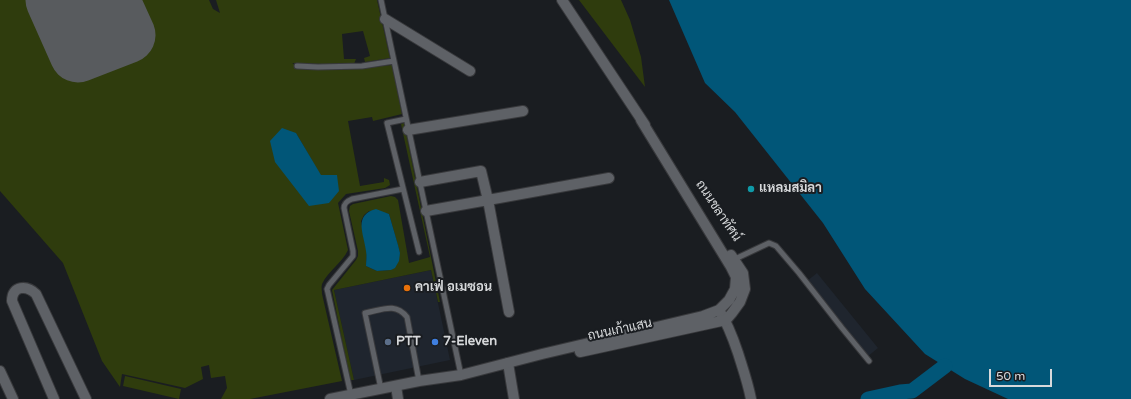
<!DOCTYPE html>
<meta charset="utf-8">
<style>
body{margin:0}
#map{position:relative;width:1131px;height:399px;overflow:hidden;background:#1a1d21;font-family:"Varela Round",sans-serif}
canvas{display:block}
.scale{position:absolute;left:989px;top:369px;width:63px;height:18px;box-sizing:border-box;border:2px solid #d7d9db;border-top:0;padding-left:5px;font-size:12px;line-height:14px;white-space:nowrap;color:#d7d9db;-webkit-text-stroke:3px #1a1d21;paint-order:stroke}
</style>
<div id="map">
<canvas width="1131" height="399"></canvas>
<div class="scale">50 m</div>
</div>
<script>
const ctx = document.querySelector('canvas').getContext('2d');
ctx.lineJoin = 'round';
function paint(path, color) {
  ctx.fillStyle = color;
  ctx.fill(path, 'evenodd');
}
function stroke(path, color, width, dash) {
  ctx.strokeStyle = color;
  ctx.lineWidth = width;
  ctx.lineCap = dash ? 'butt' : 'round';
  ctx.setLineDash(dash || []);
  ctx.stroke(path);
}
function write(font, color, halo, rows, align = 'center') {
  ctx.font = font + ' "Varela Round",Sarabun,sans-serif';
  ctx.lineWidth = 4;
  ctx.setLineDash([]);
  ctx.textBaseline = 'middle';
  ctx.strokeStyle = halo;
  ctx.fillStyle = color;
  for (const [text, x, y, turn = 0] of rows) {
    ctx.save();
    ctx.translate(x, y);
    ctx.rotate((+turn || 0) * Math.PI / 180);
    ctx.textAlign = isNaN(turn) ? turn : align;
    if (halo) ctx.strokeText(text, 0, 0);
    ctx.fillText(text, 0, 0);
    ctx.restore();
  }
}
const built = new Path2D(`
 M0 0H136L181 101 0 161Z
 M431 270 450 360 354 380 334 290Z
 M817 273 878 348 867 357 807 281Z`);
const green = new Path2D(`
 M0 0H45L73 62 134 38 118 0H209L213 9 220 13 216 0H377L390 58 365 62 364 58 370 56 363 31 342 34 344 59H356L354 64H322L292 63 303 69 358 68 392 65 402 114 373 121 372 117 348 121 360 186 384 182V178L389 180 390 185 385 188 346 194 338 203 348 250C342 263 328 271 322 284 321 287 322 291 322 294L342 381 250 399H221L227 388 225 376 211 378 209 365 201 367 203 379 185 388 122 374 120 387 102 361 63 263 0 191ZM296 133 321 176 337 175 329 203Z
 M579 0H621L630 20 641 57 645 87Z
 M404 123 440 302H438L431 270 334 290 354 380H350L332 290 356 260 358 256V251L349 211 350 206 353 204 391 196 395 197 398 200 409 263 430 257 401 124ZM369 211 389 214 400 253 391 270 377 271 366 266 367 252 361 221 364 215Z
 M125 376 181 389 179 399 123 386Z`);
const water = new Path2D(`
 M669 0H1131V399H1008L965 379 925 354 865 289 823 223 735 112 705 83Z
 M282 128 296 133 321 175H337L339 191 329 203 309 206 275 162 270 141Z
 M376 209 389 214 398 245 400 253 399 261 395 268 391 270 377 271 366 266C366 261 367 256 366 251 364 234 353 215 376 209Z`);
const river = new Path2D(`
 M868 399 900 392 912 391 945 366`);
const runway = new Path2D(`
 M54 0 78 54 127 35 111 0`);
const service = new Path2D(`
 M381 0 461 375
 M297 66 318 67 362 66 394 61
 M406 119 387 123 419 252
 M735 259 769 243 776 246 799 273 842 328 869 361
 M381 389 365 313C382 310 395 302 407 317L419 381
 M351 395 328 293 327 289 329 285 353 256V251L344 208C344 203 347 201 352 199L403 189`);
const minor = new Path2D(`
 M385 19 470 71
 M408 130 523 111
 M420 182 481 171 488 200 509 312
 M426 211 488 200 609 178
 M719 310C728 324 733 338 738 353 743 369 748 383 751 399
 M508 363 514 399
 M0 371 13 399
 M396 386 398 399
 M54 399 12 301C12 285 27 285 36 294L86 399`);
const secondary = new Path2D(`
 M562 0 645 125
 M580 352 726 320 732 313 740 302 745 289 743 273 731 255
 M330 399 419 381 461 375 542 354 703 316 719 310 729 300 735 289 736 277 731 267 641 120`);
const markers = [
 [751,189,4,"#0f9aa8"],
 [407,288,4,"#e8710a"],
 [388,342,4,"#5c6f8a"],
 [435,342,4,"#3f7fe0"]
];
const poiNames = [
 ["แหลมสมิลา",759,189],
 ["คาเฟ่ อเมซอน",415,288],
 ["PTT",396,342],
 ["7-Eleven",443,342]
];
const streetNames = [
 ["ถนนชลาทัศน์",718,211,56],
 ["ถนนเก้าแสน",620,330,-12]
];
paint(built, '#1f252e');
paint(green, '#2f3c0d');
paint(water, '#015678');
stroke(river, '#015678', 15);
stroke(runway, '#585b5e', 57);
stroke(service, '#38393c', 7);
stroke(minor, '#38393c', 12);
stroke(secondary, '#38393c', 12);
stroke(service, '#5e6166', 5);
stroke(minor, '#5e6166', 10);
stroke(secondary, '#5e6166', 10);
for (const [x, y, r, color] of markers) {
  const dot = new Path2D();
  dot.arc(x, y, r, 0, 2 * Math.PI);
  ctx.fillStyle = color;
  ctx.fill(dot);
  stroke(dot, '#1a1d21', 1.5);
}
write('bold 13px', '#d7d9db', '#1a1d21', poiNames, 'left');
write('13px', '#d7d9db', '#1a1d21', streetNames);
</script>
